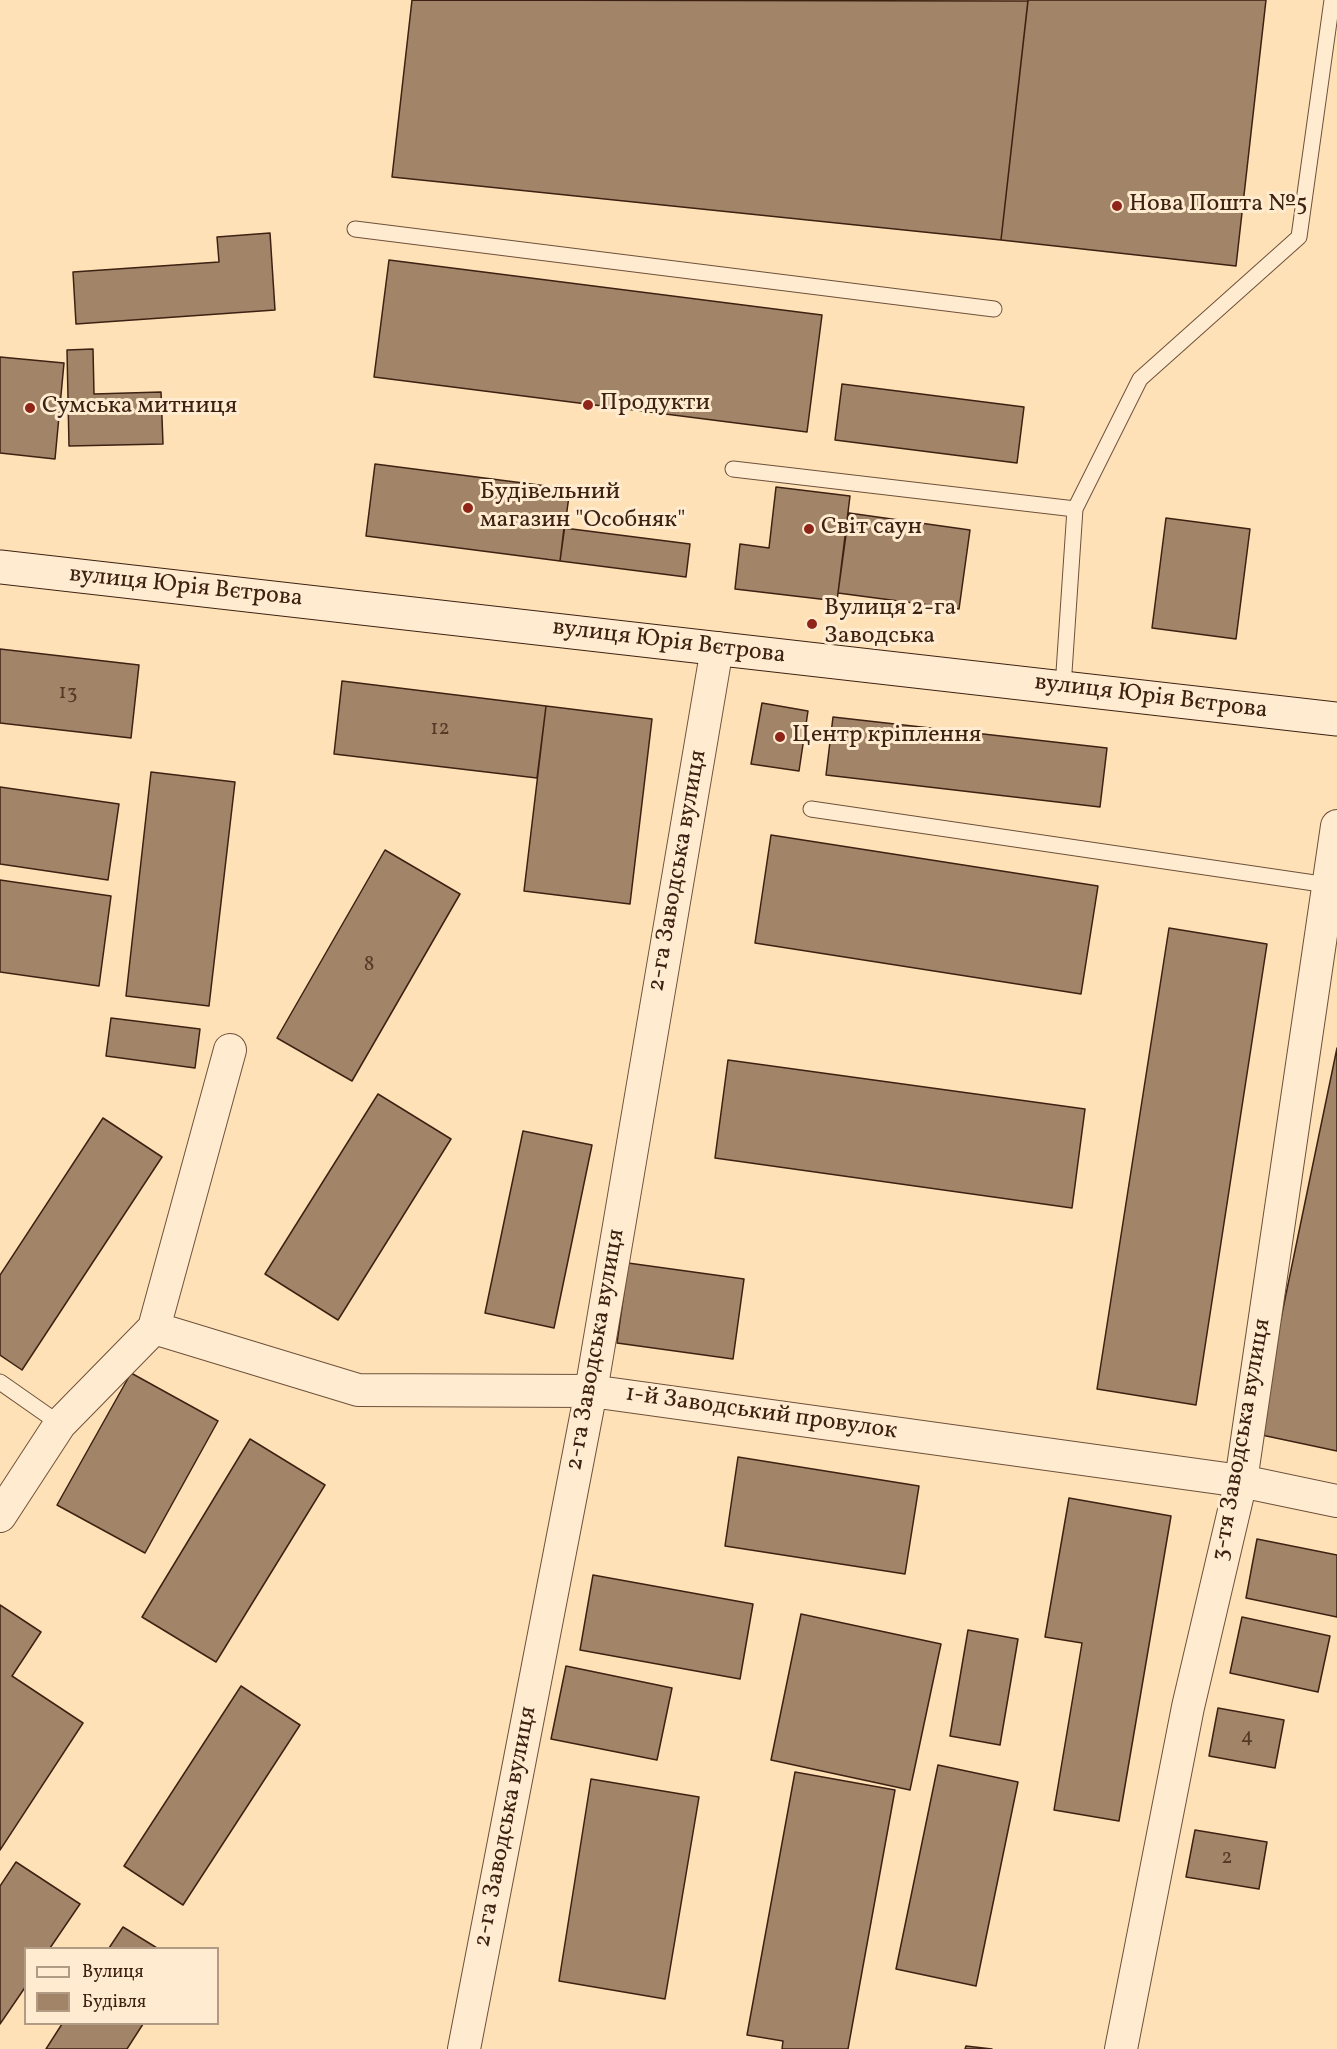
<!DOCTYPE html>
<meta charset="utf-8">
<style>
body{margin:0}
#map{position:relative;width:1337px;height:2049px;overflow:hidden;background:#ffe1b7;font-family:Vollkorn,serif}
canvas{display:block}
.legend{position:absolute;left:24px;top:1947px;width:195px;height:78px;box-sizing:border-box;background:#ffecd0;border:2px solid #b19b84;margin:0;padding:8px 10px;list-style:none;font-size:18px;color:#3d2112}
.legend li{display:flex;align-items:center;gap:12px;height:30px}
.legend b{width:30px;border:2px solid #b19b84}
</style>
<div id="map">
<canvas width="1337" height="2049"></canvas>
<ul class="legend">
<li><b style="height:8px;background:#ffecd0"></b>Вулиця</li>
<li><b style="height:16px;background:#a28568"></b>Будівля</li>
</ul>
</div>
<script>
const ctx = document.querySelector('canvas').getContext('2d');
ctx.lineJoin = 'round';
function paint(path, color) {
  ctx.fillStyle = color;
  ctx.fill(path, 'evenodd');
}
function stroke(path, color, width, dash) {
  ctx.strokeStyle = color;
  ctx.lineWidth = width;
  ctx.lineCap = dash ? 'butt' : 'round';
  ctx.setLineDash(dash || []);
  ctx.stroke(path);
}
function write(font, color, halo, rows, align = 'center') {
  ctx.font = font + ' Vollkorn,serif';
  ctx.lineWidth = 6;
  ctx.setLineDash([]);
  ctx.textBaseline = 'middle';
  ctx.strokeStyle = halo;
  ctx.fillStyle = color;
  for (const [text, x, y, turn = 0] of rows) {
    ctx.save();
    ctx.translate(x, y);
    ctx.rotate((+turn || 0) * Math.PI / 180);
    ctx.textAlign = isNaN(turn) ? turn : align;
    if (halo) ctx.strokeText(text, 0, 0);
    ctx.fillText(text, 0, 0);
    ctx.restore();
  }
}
const building = new Path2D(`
 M412 0 1028 1 1001 240 392 177Z
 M1028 0H1266L1236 266 1001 240Z
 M270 233 275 310 76 324 73 272 219 262 217 237Z
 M389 260 822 315 807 432 374 377Z
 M93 349 94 394 161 392 163 444 69 446 67 350Z
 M0 357 64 363 55 459 0 453Z
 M842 384 1024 407 1017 463 835 440Z
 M375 464 570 489 560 561 366 536Z
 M776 487 850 496 837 601 735 589 740 544 769 548Z
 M849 513 970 530 959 609 838 593Z
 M1166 518 1250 529 1236 639 1152 628Z
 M564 528 690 544 686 577 560 561Z
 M0 649 139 665 131 738 0 723Z
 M342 681 546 706 537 778 334 754Z
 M762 703 808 711 799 771 751 764Z
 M546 706 652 719 630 904 524 891Z
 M833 717 1107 748 1100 807 826 775Z
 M151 772 235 782 209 1006 126 996Z
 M0 787 119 804 108 880 0 864Z
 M771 835 1098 886 1081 994 755 943Z
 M385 850 460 894 352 1081 277 1038Z
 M0 880 111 896 99 986 0 972Z
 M1169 928 1267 944 1196 1405 1097 1389Z
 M111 1018 200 1029 195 1068 106 1056Z
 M1337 1048V1451L1257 1434Z
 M728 1060 1085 1109 1072 1208 715 1158Z
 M378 1094 451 1139 338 1320 265 1274Z
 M103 1118 162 1157 22 1370 0 1355V1275Z
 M523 1131 592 1145 554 1328 485 1313Z
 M628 1263 744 1279 733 1359 617 1343Z
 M131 1373 218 1421 145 1553 57 1505Z
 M250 1439 325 1485 216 1662 142 1617Z
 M738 1457 919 1486 905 1574 725 1546Z
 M1069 1498 1171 1516 1119 1821 1054 1810 1082 1643 1045 1637Z
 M1257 1539 1337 1555V1617L1246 1598Z
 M593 1575 753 1604 740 1679 580 1650Z
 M0 1605 41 1632 12 1676 83 1723 0 1850Z
 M801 1614 941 1644 910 1790 771 1760Z
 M1242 1617 1330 1636 1318 1692 1230 1673Z
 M968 1630 1018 1639 1000 1745 950 1736Z
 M566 1666 672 1688 657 1760 551 1739Z
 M241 1686 300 1725 183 1905 124 1866Z
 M1218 1708 1284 1720 1275 1768 1209 1756Z
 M938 1765 1018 1782 976 1986 896 1969Z
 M795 1772 895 1790 848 2049H782L783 2041 747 2035Z
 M591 1779 699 1797 665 1999 559 1981Z
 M1195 1830 1267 1842 1259 1889 1186 1877Z
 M16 1862 80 1904 50 1948H26V1986L0 2024V1886Z
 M123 1927 157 1948H109Z
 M62 2024H143L127 2049H46Z
 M966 2046 992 2049H965Z`);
const lane = new Path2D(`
 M355 229 994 309
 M733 469 1075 509
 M1063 687 1075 509 1140 379 1299 237 1332 0
 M811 809 1328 885
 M0 1382 60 1424`);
const street = new Path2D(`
 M154 1328 358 1390 591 1391 1241 1481 1337 1501
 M0 1516 60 1424 154 1328 230 1050
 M464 2049 591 1391 717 648
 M1121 2049 1188 1707 1241 1481 1337 826`);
const secondary = new Path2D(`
 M0 567 1337 719`);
const markers = [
 [1117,206,6,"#8f2418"],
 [588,405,6,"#8f2418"],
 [30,408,6,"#8f2418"],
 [468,508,6,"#8f2418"],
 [809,529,6,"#8f2418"],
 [812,624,6,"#8f2418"],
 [780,737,6,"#8f2418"]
];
const numberNames = [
 ["13",68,694],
 ["12",440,730],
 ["8",369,966],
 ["4",1247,1738],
 ["2",1227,1859]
];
const poiNames = [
 ["Нова Пошта №5",1129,206],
 ["Продукти",600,405],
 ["Сумська митниця",42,408],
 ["Будівельний",480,494],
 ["магазин \"Особняк\"",480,522],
 ["Світ саун",821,529],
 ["Вулиця 2-га",824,610],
 ["Заводська",824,638],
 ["Центр кріплення",792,737]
];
const streetNames = [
 ["вулиця Юрія Вєтрова",186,588,6],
 ["вулиця Юрія Вєтрова",669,643,7],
 ["вулиця Юрія Вєтрова",1151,698,7],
 ["2-га Заводська вулиця",679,871,-80],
 ["2-га Заводська вулиця",597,1350,-80],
 ["1-й Заводський провулок",761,1414,8],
 ["3-тя Заводська вулиця",1243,1440,-80],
 ["2-га Заводська вулиця",507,1827,-79]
];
paint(building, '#a28568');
stroke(building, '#3d2112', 1.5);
stroke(lane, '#6e513b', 17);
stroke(street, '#6e513b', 34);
stroke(secondary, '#3d2112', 35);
stroke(lane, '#ffecd0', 15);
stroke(street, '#ffecd0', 32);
stroke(secondary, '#ffecd0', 33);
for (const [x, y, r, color] of markers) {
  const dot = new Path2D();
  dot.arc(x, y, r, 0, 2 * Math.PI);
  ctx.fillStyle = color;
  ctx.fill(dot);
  stroke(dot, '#ffecd0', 2);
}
write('21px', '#563a28', null, numberNames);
write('24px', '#3d2112', '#ffecd0', poiNames, 'left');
write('24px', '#3d2112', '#ffecd0', streetNames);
</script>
